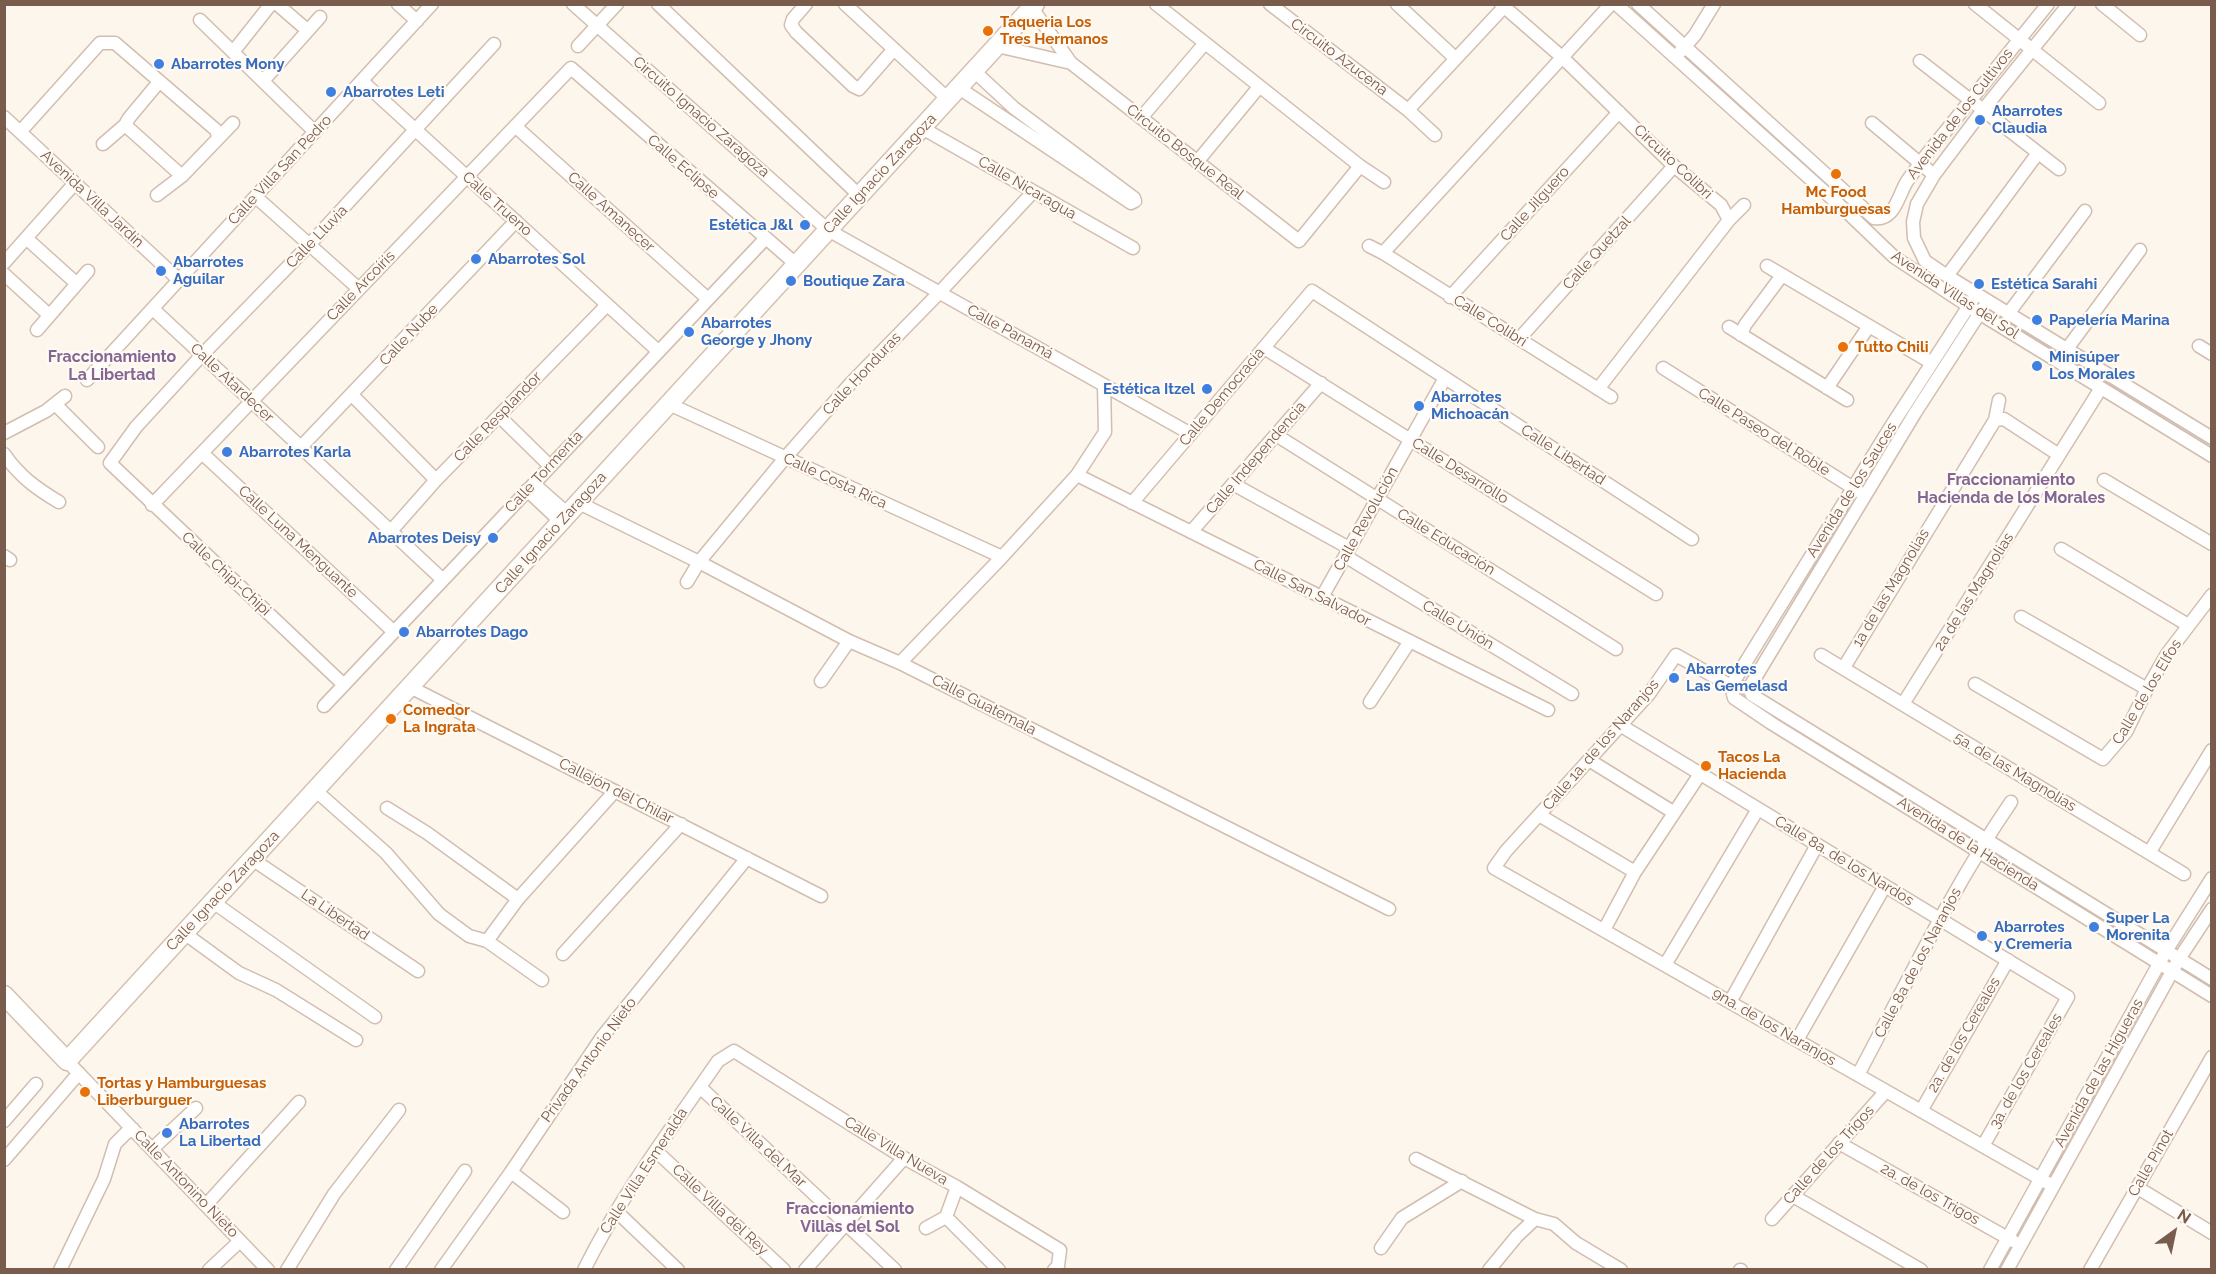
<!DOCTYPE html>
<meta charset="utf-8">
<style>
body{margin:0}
#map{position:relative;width:2216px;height:1274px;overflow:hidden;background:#fdf6ec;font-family:Raleway,sans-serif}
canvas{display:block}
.frame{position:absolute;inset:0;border:6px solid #7a5c4d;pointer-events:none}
.north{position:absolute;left:2144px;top:1202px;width:60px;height:60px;-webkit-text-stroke:4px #fffaf3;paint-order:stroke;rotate:33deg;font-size:16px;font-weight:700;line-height:24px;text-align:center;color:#7a5c4d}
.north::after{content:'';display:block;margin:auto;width:21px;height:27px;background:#7a5c4d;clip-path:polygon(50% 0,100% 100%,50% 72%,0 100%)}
</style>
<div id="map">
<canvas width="2216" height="1274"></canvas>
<div class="frame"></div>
<div class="north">N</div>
</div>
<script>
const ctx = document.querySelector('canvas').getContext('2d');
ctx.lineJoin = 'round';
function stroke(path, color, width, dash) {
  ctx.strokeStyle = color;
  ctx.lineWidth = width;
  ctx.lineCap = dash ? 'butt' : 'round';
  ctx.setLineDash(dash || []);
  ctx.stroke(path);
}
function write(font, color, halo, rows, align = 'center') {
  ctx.font = font + ' Raleway,sans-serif';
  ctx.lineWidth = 4.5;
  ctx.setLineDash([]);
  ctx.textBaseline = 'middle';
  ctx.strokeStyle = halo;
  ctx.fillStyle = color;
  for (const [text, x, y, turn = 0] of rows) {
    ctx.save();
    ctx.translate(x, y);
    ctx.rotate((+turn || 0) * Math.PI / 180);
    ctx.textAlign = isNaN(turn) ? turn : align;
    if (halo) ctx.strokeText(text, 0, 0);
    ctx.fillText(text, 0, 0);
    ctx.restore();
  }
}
const street = new Path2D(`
 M277 4 307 30
 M398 4 417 21
 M573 4 828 230 1191 434
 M658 4 860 196
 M806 4 793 19 791 25 796 32 853 86 859 89 894 49
 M845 4 948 99
 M1156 4 1360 166 1384 182
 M1270 4 1408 110 1435 135
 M1397 4 1455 58
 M1501 4 1563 58 1674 166 1721 205 1729 220
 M1616 4 1847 212 1894 257 1979 313 2212 456
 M1638 4 1874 218
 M1975 4 2099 103
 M2069 4 1983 110 1934 175 1917 204 1913 222 1914 238 1925 261 1944 274 2212 438
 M2102 4 2140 35
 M1032 8 1071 63 1299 241 1360 166
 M200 20 315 132
 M578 46 617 4
 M997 46 1071 63
 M233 52 271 4
 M1680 52 1695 35 1714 4
 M1920 61 2059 169
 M263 81 320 17
 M362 81 658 351
 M959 88 1131 203 1135 201 1134 198 1014 108 974 71
 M1408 110 1504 7
 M4 117 179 280
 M1141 118 1205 43
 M1872 123 1934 175
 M125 125 182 176
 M515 126 708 299
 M922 128 1133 248
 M20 132 100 43H115L216 130 218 136
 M103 144 125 125 129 118 159 82
 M1197 162 1259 87
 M157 195 182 176 233 123
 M256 197 359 289
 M1874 218C1894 221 1898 197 1906 183 1910 176 1916 170 1920 163L2048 4
 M26 238 76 283
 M1369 246 1383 253 1611 397
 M1383 253 1611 4
 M4 263 75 183
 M1767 266 1932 363
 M4 274 49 315
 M1947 276 2038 153
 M1450 297 1619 112
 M153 309 443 580
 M2008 314 2085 211
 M1729 327 1847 400
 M37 330 88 271
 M1741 335 1745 325 1780 278 1784 276
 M1519 339 1674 166
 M2199 346 2212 354
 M1264 348 1656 594
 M2064 353 2140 250
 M1663 368 1858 491
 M87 380 432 4
 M1827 388 1869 326
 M1598 389 1729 220 1744 205
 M352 395 436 480
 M55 404 98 447
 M669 404 1002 557
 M499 416 550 466
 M1995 420 1999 400
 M4 433 46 411 65 396
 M1276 435 1616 649
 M301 447 516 221
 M202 453 394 632
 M4 454C19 476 37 489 59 502
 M1077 475 1548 710
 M2104 480 2212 544
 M534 484 568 514
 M1233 484 1349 548
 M527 490 561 522
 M579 503 699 562 849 641 900 663 1389 909
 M1132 503 1312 291 1692 539
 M152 505 571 68 797 265
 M391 531 436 480 607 305
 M1191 532 1321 383
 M2061 549 2188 625
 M4 556 10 560
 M1345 556 1572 694
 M687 582 699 562 785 458 851 383 940 292 1033 192
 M1322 597 1445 378
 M2021 617 2147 689
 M1821 655 2184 874
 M900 663 1002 557 1077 475 1105 432 1104 385
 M1846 669V664L1995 420 2004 419 2059 455
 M821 681 849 641
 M1975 684 2103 759 2126 732 2147 689 2167 654 2212 595
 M344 685 110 463 136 427 202 355 309 245 494 44
 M1731 686 1734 698 1771 723 2212 996
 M1731 686 1890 428 1972 301
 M410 687 821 896
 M1749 688 1731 686 1676 655 1649 694 1506 851 1494 868 2053 1186
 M1749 688 1752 695 2212 979
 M1749 688 1915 413 1983 308
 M1370 702 1410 641
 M1903 704 2101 388
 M324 706 765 239
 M1620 725 2068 997 1983 1146
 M1589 760 1673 812
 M315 790 386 853 439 914 469 936 487 941 542 980
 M387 808 427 833 518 899
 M1539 815 1635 872
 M2149 853 2212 750
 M252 859 418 971
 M213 902 375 1017
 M1604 930 1635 872 1700 774
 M184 933 239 973 276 990 356 1040
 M487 941 518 899 615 791
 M563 954 681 824
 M1665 965 1758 809
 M1730 1002 1817 845
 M1797 1040 1885 886
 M67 1061 268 1270
 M1858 1075C1907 983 1952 888 2011 802
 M700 1087 895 1270
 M1921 1111 2008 960
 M4 1121 36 1084
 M1839 1143 2013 1241
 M152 1149 196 1108
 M656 1151 784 1270
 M1416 1159 1535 1219
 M4 1160 79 1073
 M511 1172 563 1212
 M2138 1188 2212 1233
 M1793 1196 1921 1270
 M206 1205 299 1102
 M616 1211 678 1270
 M946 1217 999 1270
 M946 1217 957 1187
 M1772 1219 1886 1091
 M926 1228 946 1217
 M1381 1248 1402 1218 1462 1181
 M60 1270 104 1179 115 1144 126 1133 133 1129
 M209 1270 240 1241
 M287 1270 334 1194 399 1110
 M396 1270 465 1171
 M441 1270 511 1172 602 1037 747 858
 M584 1270C621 1195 671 1129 718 1061L734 1051 904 1158 957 1187 1060 1250 1058 1266 1054 1270
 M805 1270 904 1158
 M1489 1270 1517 1236 1535 1219 1554 1224 1576 1243 1621 1270
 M1740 1270H1741
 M1990 1270 2166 951 2212 878
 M2007 1270 2179 959 2212 909
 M2090 1270 2212 1057`);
const secondary = new Path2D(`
 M4 995 67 1061 1035 4`);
const markers = [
 [988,31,6,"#e8710a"],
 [159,64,6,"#3f7fe0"],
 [331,92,6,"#3f7fe0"],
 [1980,120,6,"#3f7fe0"],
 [1836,174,6,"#e8710a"],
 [805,225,6,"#3f7fe0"],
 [476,259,6,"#3f7fe0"],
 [161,271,6,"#3f7fe0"],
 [791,281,6,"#3f7fe0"],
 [1979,284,6,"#3f7fe0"],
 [2037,320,6,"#3f7fe0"],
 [689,332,6,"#3f7fe0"],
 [1843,347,6,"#e8710a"],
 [2037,366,6,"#3f7fe0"],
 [1207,389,6,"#3f7fe0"],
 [1419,406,6,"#3f7fe0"],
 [227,452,6,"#3f7fe0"],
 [493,538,6,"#3f7fe0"],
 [404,632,6,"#3f7fe0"],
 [1674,678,6,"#3f7fe0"],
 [391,719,6,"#e8710a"],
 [1706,766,6,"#e8710a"],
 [2094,927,6,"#3f7fe0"],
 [1982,936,6,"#3f7fe0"],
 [85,1092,6,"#e8710a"],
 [167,1133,6,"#3f7fe0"]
];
const foodNames = [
 ["Taqueria Los",1000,22],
 ["Tres Hermanos",1000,39],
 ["Mc Food",1836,192,"center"],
 ["Hamburguesas",1836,209,"center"],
 ["Tutto Chili",1855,347],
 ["Comedor",403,710],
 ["La Ingrata",403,727],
 ["Tacos La",1718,757],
 ["Hacienda",1718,774],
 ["Tortas y Hamburguesas",97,1083],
 ["Liberburguer",97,1100]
];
const streetNames = [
 ["Circuito Azucena",1339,57,37],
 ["Avenida de los Cultivos",1960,114,-52],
 ["Circuito Ignacio Zaragoza",701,117,41],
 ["Circuito Bosque Real",1185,152,38],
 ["Circuito Colibri",1673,162,43],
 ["Calle Eclipse",683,167,41],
 ["Calle Villa San Pedro",280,170,-47],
 ["Calle Ignacio Zaragoza",880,174,-47],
 ["Calle Nicaragua",1027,188,30],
 ["Avenida Villa Jardín",92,199,43],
 ["Calle Trueno",497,204,42],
 ["Calle Jilguero",1535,204,-48],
 ["Calle Amanecer",611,212,42],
 ["Calle Lluvia",317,237,-46],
 ["Calle Quetzal",1597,253,-48],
 ["Calle Arcoíris",361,286,-46],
 ["Avenida Villas del Sol",1955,295,33],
 ["Calle Colibrí",1490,321,32],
 ["Calle Panamá",1010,332,29],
 ["Calle Nube",409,335,-47],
 ["Calle Honduras",862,374,-47],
 ["Calle Atardecer",232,383,43],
 ["Calle Democracia",1222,397,-50],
 ["Calle Resplandor",498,417,-46],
 ["Calle Paseo del Roble",1764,432,32],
 ["Calle Libertad",1563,455,33],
 ["Calle Independencia",1256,458,-49],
 ["Calle Desarrollo",1460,471,32],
 ["Calle Tormenta",544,472,-47],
 ["Calle Costa Rica",835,481,25],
 ["Avenida de los Sauces",1852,490,-58],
 ["Calle Revolución",1366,519,-61],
 ["Calle Ignacio Zaragoza",551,533,-48],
 ["Calle Luna Menguante",298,542,43],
 ["Calle Educación",1446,542,32],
 ["Calle Chipi-Chipi",226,574,43],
 ["1a de las Magnolias",1891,588,-59],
 ["2a de las Magnolias",1974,592,-58],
 ["Calle San Salvador",1312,593,27],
 ["Calle Unión",1458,625,31],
 ["Calle de los Elfos",2147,692,-59],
 ["Calle Guatemala",984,705,27],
 ["Calle 1a. de los Naranjos",1601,745,-49],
 ["5a. de las Magnolias",2015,772,31],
 ["Callejón del Chilar",616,791,27],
 ["Avenida de la Hacienda",1968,844,32],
 ["Calle 8a. de los Nardos",1844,861,31],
 ["Calle Ignacio Zaragoza",223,891,-47],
 ["La Libertad",335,915,34],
 ["Calle 8a de los Naranjos",1918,963,-62],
 ["9na. de los Naranjos",1774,1027,30],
 ["2a. de los Cereales",1964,1035,-60],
 ["Privada Antonio Nieto",589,1060,-54],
 ["3a. de los Cereales",2026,1071,-60],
 ["Avenida de las Higueras",2099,1073,-61],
 ["Calle Villa del Mar",758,1142,43],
 ["Calle Villa Nueva",896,1151,31],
 ["Calle de los Trigos",1829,1155,-48],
 ["Calle Pinot",2151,1163,-60],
 ["Calle Villa Esmeralda",644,1171,-57],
 ["Calle Antonino Nieto",186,1184,46],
 ["2a. de los Trigos",1930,1194,29],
 ["Calle Villa del Rey",720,1210,43]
];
const shopNames = [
 ["Abarrotes Mony",171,64],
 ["Abarrotes Leti",343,92],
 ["Abarrotes",1992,111],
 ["Claudia",1992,128],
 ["Estética J&l",793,225,"right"],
 ["Abarrotes Sol",488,259],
 ["Abarrotes",173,262],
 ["Aguilar",173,279],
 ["Boutique Zara",803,281],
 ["Estética Sarahi",1991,284],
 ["Papelería Marina",2049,320],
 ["Abarrotes",701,323],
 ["George y Jhony",701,340],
 ["Minisúper",2049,357],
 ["Los Morales",2049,374],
 ["Estética Itzel",1195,389,"right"],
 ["Abarrotes",1431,397],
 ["Michoacán",1431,414],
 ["Abarrotes Karla",239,452],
 ["Abarrotes Deisy",481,538,"right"],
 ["Abarrotes Dago",416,632],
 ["Abarrotes",1686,669],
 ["Las Gemelasd",1686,686],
 ["Super La",2106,918],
 ["Morenita",2106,935],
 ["Abarrotes",1994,927],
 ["y Cremeria",1994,944],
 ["Abarrotes",179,1124],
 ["La Libertad",179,1141]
];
const neighbourhoodNames = [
 ["Fraccionamiento",112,357],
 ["La Libertad",112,375],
 ["Fraccionamiento",2011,480],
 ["Hacienda de los Morales",2011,498],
 ["Fraccionamiento",850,1209],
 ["Villas del Sol",850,1227]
];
stroke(street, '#d1beb0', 15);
stroke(secondary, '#d6c0b0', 21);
stroke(street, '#fff', 12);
stroke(secondary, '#fff', 18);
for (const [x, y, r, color] of markers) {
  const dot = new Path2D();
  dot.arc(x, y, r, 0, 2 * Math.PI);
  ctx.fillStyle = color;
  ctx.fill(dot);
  stroke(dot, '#fffaf3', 2);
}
write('bold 15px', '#c56008', '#fffaf3', foodNames, 'left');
write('15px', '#7a5c4d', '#fffaf3', streetNames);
write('bold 15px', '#366cbe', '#fffaf3', shopNames, 'left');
write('bold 16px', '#846695', '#fffaf3', neighbourhoodNames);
</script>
